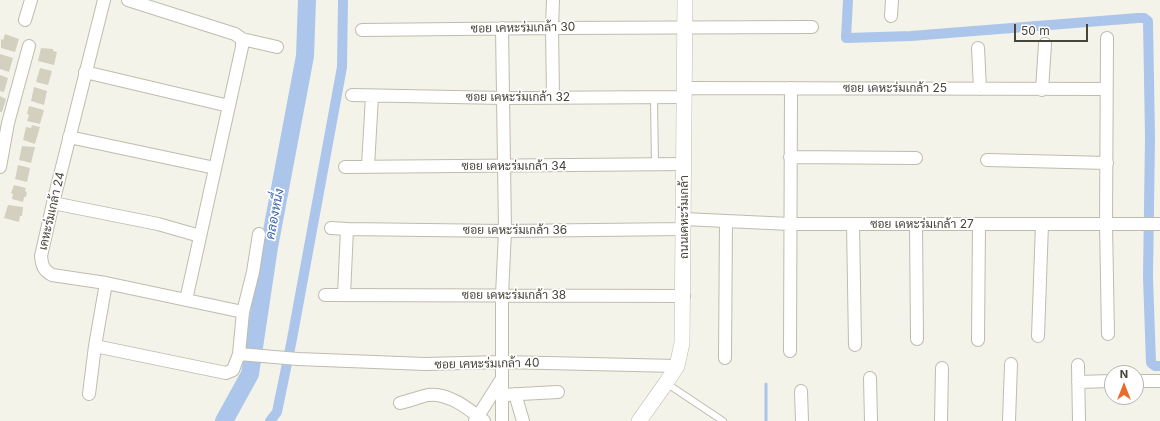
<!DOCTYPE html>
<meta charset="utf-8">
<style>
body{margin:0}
#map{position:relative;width:1160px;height:421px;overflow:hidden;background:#f4f3ea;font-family:Inter,sans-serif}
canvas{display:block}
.north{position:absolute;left:1104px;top:365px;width:40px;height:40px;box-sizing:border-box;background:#fff;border:1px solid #b5b4b0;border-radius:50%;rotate:0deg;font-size:11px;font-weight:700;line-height:16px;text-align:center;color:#474439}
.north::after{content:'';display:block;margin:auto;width:14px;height:18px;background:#e96c2c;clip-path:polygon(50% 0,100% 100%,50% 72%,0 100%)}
.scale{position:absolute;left:1014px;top:24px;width:74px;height:18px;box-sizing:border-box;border:2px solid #474439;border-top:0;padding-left:5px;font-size:12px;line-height:14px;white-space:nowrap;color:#474439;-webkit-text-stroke:3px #fff;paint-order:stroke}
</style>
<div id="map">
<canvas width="1160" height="421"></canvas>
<div class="north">N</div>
<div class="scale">50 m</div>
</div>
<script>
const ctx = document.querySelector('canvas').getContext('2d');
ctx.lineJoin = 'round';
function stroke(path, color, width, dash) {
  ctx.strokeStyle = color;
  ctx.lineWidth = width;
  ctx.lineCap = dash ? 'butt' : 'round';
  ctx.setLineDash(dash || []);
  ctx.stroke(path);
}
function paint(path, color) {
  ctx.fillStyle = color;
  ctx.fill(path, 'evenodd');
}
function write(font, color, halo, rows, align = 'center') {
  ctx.font = font + ' Inter,Sarabun,sans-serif';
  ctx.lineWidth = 3.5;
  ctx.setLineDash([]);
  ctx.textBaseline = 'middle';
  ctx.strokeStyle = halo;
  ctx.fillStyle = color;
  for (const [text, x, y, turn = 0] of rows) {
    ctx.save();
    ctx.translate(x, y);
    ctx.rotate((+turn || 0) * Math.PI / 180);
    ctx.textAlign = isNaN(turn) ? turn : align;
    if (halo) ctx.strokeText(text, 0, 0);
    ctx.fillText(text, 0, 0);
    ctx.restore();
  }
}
const stream = new Path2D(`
 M766 384V421`);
const canal = new Path2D(`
 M848 0 846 38 911 36 1138 18H1144L1148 21 1150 137 1148 277 1151 363 1155 366H1160
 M270 421 277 412 292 339 342 67 343 0`);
const river = new Path2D(`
 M224 421 250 374 269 247 305 56 307 0`);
const building = new Path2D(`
 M5 34 19 39 15 52 1 48V39L3 40Z
 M41 48 53 49V51L57 52 54 65 38 61Z
 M0 54 13 58 9 72 0 69Z
 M40 68 52 71 48 85 36 82Z
 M0 75 8 78 4 92 0 91Z
 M34 87 47 91 44 105 31 101Z
 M0 96 6 99 2 112H0Z
 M29 106 44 110 40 124 27 121 29 115 27 114Z
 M32 125 40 127 35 144 23 140 26 127 31 128Z
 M22 146 35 147 31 163 19 160Z
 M18 165 30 168 27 182 15 179Z
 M14 185 26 188 25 191 27 192 26 197H24L23 202 12 199 13 194 11 193Z
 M8 205 23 207 22 216H20L19 222 4 218Z`);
const service = new Path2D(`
 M654 98 655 165
 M666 383 723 421`);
const minor = new Path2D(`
 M104 0 53 203 41 256C42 265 43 270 52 275L106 283 243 312
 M128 0 235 34 242 39
 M891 16 892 0
 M25 20 31 0
 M362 30 552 28 812 27
 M1107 38 1106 224 1108 334
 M242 39 277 47
 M978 48 980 89
 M85 72 229 106
 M684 88 1106 89
 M1042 90 1045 44
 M352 95 504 98 683 97
 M553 97 552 28 553 0
 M69 137 215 168
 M790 157 916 158
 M987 160 1107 163
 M368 166 372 96
 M0 167 8 123 29 46
 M345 167 684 164
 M53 203 158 224 200 236
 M684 219 790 224H1160
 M853 224 855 345
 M916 224 917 339
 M331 228 347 229 344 295
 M347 229 505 231 684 229
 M106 283 95 346 226 373 233 370 239 354 243 312 253 272 259 234
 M325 295 684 296
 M186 300 242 47V39
 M1038 336 1042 224
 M978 340 979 224
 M790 351 791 88
 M239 354 298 359 425 364 502 362 677 366
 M725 358 726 221
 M1078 365 1079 421
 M870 378 871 421
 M1136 381H1160
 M1078 382 1112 381
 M801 391 802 421
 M89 394 95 346
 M515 394 523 421
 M502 395 558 392
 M400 403C409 401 419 397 428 395 448 392 469 409 484 421
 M475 421 501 380
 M502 421V295L505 231 502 28
 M941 421 942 368
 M1009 421 1011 364`);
const tertiary = new Path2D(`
 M639 421 666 383 677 366 682 343 685 0`);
const streetNames = [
 ["ซอย เคหะร่มเกล้า 30",523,28,-1],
 ["ซอย เคหะร่มเกล้า 25",895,88],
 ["ซอย เคหะร่มเกล้า 32",518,97],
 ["ซอย เคหะร่มเกล้า 34",514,166],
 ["เคหะร่มเกล้า 24",52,211,-77],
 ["ถนนเคหะร่มเกล้า",684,217,-90],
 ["ซอย เคหะร่มเกล้า 27",922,224],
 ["ซอย เคหะร่มเกล้า 36",515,230],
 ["ซอย เคหะร่มเกล้า 38",514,295],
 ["ซอย เคหะร่มเกล้า 40",487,364,-1]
];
const waterNames = [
 ["คลองหนึ่ง",275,214,-79]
];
stroke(stream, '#acc5eb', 3);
stroke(canal, '#acc5eb', 10);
stroke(river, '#acc5eb', 18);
paint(building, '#d4d0c0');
stroke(service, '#bfbcad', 8);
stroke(minor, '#bfbcad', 14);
stroke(tertiary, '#bfbcad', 16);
stroke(service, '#fff', 6);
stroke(minor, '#fff', 12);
stroke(tertiary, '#fff', 15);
write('12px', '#474439', '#fff', streetNames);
write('italic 13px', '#3a66ab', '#fff', waterNames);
</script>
